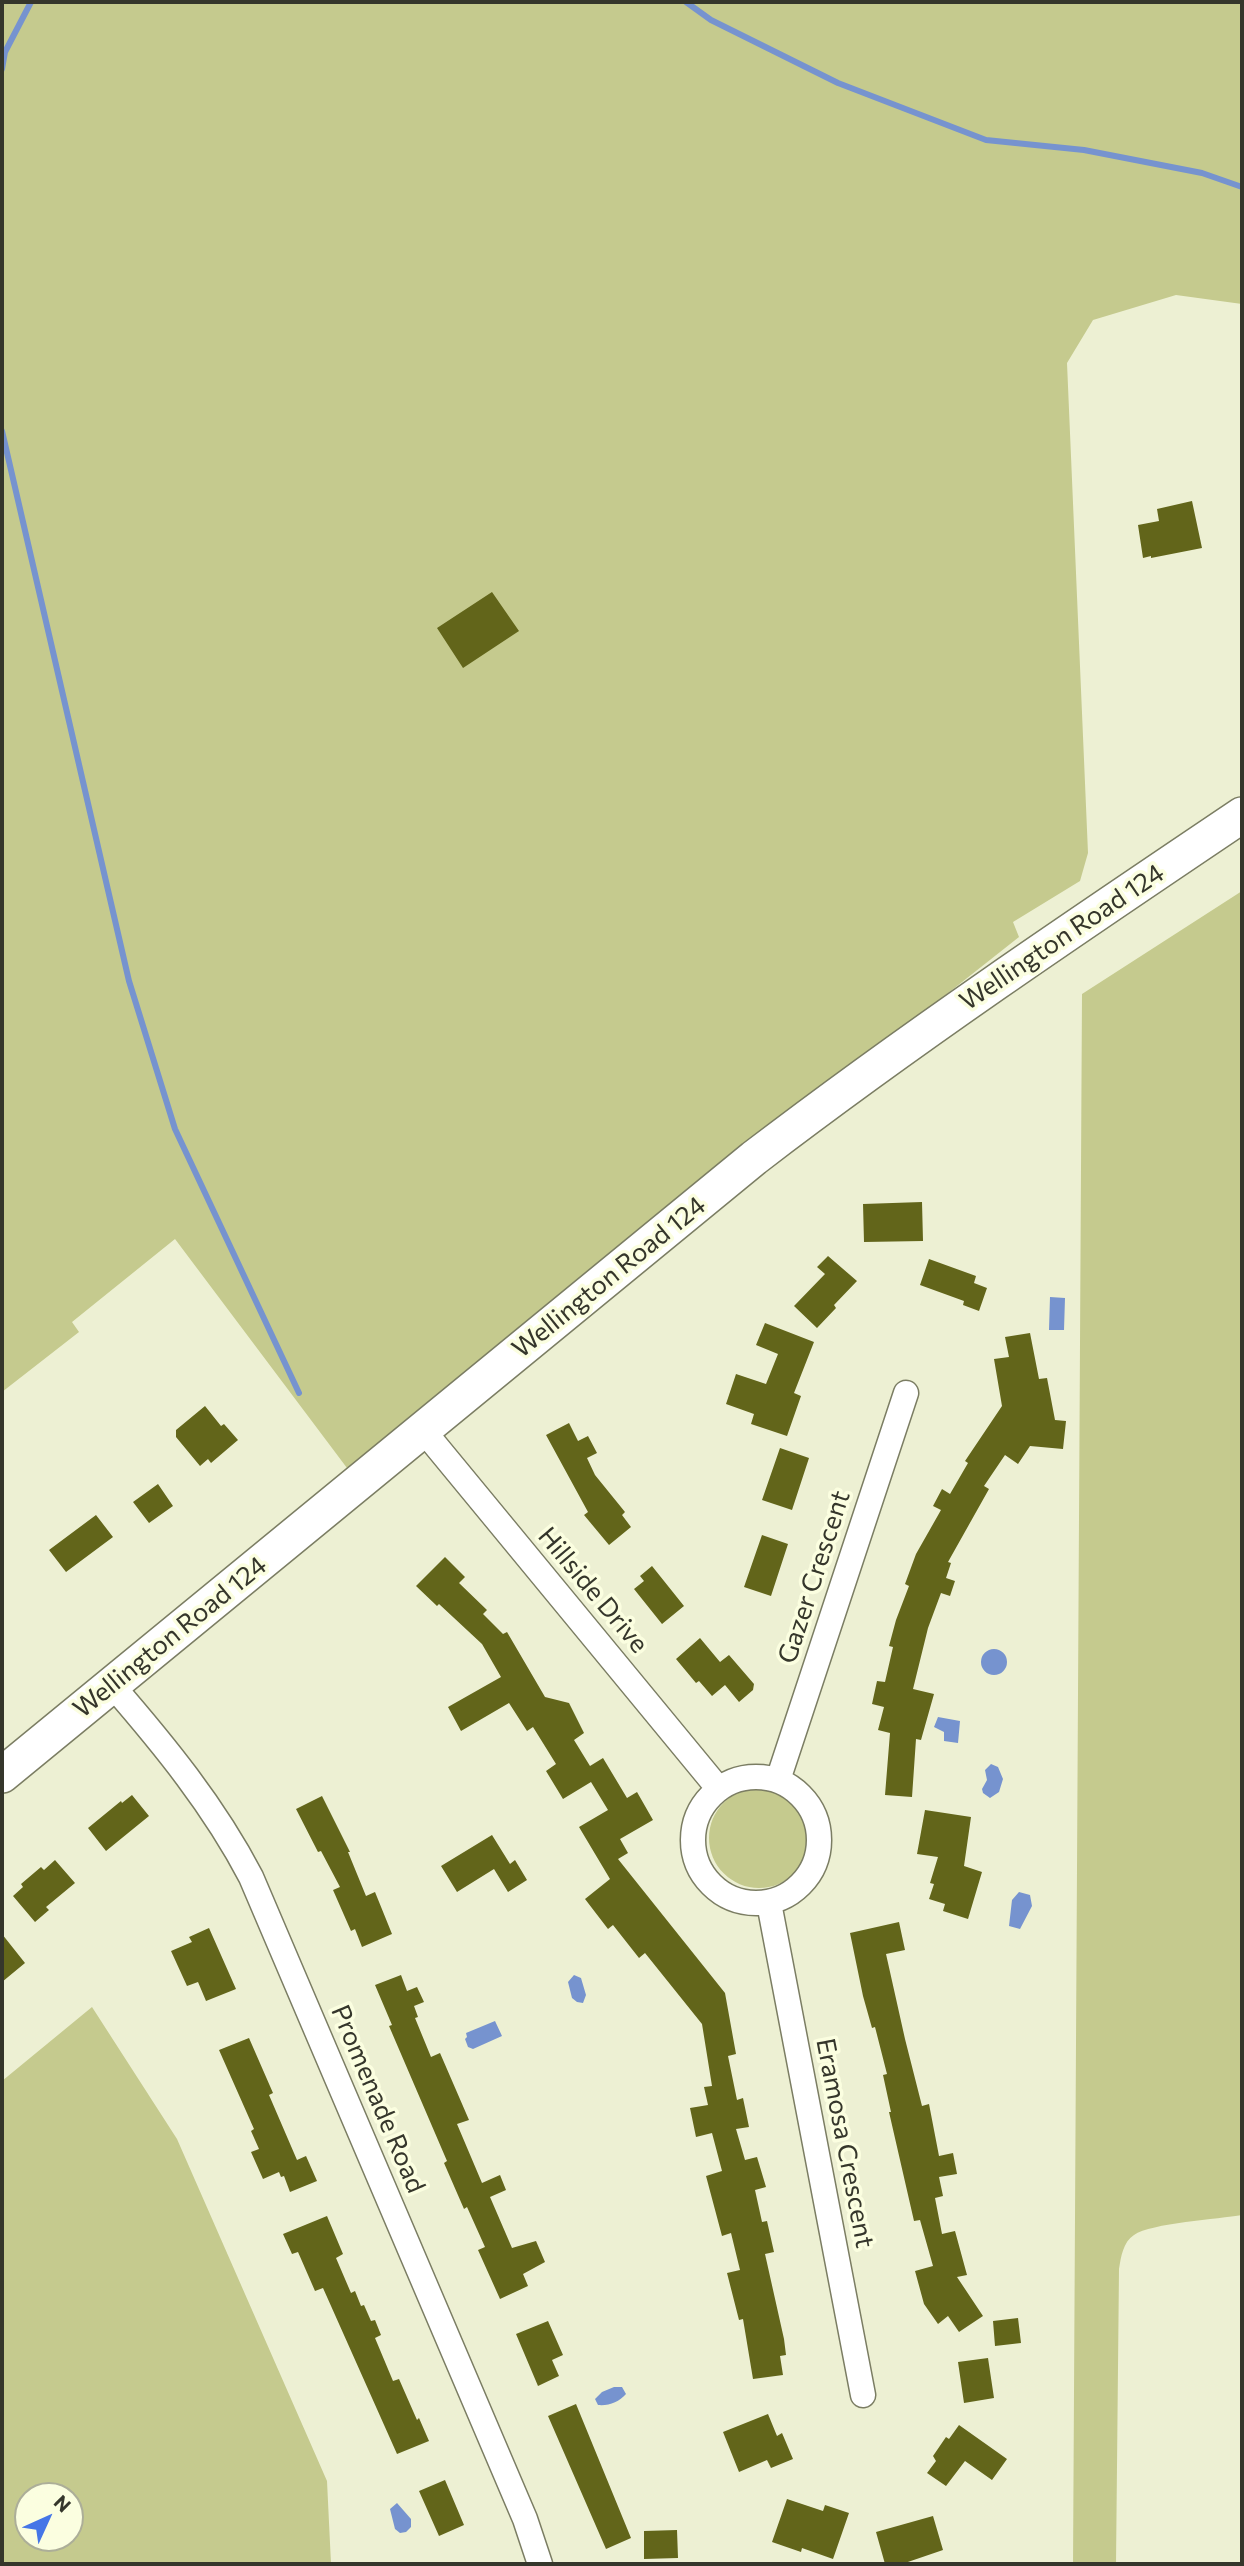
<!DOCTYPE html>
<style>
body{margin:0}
#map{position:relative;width:1244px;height:2566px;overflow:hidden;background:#edf0d3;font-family:Commissioner,sans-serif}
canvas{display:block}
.frame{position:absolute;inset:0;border:4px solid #35362b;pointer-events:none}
.north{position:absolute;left:14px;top:2482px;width:70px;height:70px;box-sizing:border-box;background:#fbfee0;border:2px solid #acae98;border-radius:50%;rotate:45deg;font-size:19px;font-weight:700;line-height:28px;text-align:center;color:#35362b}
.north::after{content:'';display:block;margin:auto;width:24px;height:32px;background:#4576e7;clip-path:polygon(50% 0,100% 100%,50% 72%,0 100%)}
</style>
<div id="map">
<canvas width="1244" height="2566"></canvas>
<div class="frame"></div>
<div class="north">N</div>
</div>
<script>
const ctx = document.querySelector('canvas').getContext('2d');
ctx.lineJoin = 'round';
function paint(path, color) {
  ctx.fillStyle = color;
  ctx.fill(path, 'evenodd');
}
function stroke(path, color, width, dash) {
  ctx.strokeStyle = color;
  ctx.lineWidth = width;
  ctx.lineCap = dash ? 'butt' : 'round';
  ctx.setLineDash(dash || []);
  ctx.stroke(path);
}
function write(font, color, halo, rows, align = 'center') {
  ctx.font = font + ' Commissioner,sans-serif';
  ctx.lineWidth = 7;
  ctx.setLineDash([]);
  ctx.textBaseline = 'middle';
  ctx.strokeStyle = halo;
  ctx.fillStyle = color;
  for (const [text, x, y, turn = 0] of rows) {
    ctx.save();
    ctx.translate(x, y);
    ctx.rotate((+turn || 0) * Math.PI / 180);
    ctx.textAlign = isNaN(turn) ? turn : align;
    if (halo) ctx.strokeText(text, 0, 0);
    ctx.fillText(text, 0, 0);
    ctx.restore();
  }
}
const green = new Path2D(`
 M2 2H1242V304L1176 295 1093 320 1067 363 1088 853 1080 881 1013 922 1019 937 347 1468 175 1239 72 1322 79 1332 2 1392Z
 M1242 891V2215C1219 2219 1151 2223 1134 2235 1123 2242 1121 2257 1119 2269L1116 2564H1073L1082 994Z
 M709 1838a50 50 0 1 1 100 0a50 50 0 1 1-100 0Z
 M92 2007 177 2139 327 2481 331 2564H2V2081ZM70 2496V2538H28V2496Z`);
const water = new Path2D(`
 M1050 1297 1065 1298 1064 1330H1049Z
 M981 1662a13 13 0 1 1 26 0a13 13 0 1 1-26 0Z
 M938 1717 960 1721 958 1743 944 1741V1732L934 1727Z
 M991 1764 998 1767 1003 1779 999 1792 990 1798 983 1793 982 1789 987 1780 985 1770Z
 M1019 1892 1030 1895 1032 1906 1020 1929 1009 1926 1012 1900Z
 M574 1975 581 1978 586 1995 583 2003 577 2002 572 1998 568 1982Z
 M495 2021 502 2036 473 2049 468 2047 465 2039 467 2037 466 2033Z
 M614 2387H622L626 2394C619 2402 609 2406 598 2405L595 2399 602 2392Z
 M397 2503 411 2519V2527L406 2532 400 2533 395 2529 390 2509Z`);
const stream = new Path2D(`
 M686 2 711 20 838 83 986 140 1084 150 1202 173 1242 187
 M2 69 5 52 31 2
 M2 431 129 981 175 1129 299 1393`);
const building = new Path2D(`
 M1192 501 1202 548 1151 558V556L1143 558 1138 525 1159 521 1157 509Z
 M492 592 519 631 463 668 437 628Z
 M922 1202 923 1241 864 1242 863 1204Z
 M828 1256 857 1281 834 1305 836 1308 817 1328 794 1306 825 1274 817 1267Z
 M929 1259 976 1276 974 1283 987 1288 979 1311 963 1305 964 1301 920 1285Z
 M765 1323 814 1342 794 1393 801 1396 787 1436 751 1424 754 1414 726 1404 736 1374 766 1384 778 1354 756 1345Z
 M1030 1333 1039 1379 1047 1378 1055 1420 1066 1421 1063 1449 1030 1446 1018 1464 1005 1455 984 1486 989 1489 948 1562 951 1563 946 1578 955 1581 950 1596 941 1593 928 1628 913 1689 934 1694 921 1740 916 1739 912 1797 885 1795 890 1733 878 1730 884 1707 872 1704 877 1681 885 1682 893 1647 889 1646 896 1620 909 1586 905 1584 916 1554 941 1510 933 1506 942 1489 950 1494 968 1463 965 1461 1002 1406 994 1359 1009 1357 1005 1337Z
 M205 1406 221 1426 224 1424 238 1440 211 1463 208 1459 200 1466 176 1437V1430Z
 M569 1423 578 1441 588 1436 597 1453 587 1458 595 1475 625 1512 622 1515 631 1527 609 1545 584 1515 588 1512 546 1435Z
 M780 1448 809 1458 792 1510 762 1500Z
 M158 1484 173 1506 149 1523 133 1502Z
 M96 1515 113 1537 66 1572 49 1550Z
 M762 1535 788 1544 771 1596 744 1587Z
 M445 1557 465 1577 459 1583 487 1610 483 1614 503 1634 507 1632 545 1697 569 1703 584 1733 574 1740 590 1766 603 1758 627 1798 637 1792 653 1820 620 1839 628 1853 618 1859 725 1993 736 2054 728 2056 737 2100 743 2098 749 2127 736 2129 745 2160 757 2157 766 2187 755 2190 762 2222 767 2221 774 2252 765 2254 784 2339 786 2355 780 2356 783 2375 753 2379 743 2319 739 2320 727 2273 740 2270 731 2233 722 2236 706 2176 722 2171 712 2133 696 2137 690 2108 708 2105 704 2087 712 2086 702 2024 645 1953 639 1958 613 1925 608 1929 585 1899 610 1879 579 1827 608 1810 591 1782 563 1799 546 1771 556 1764 533 1727 527 1731 509 1703 461 1731 448 1707 501 1677 482 1644 439 1604 437 1606 416 1586Z
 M652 1566 684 1606 662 1624 634 1589 644 1581 640 1576Z
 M700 1638 720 1662 729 1655 754 1684 753 1690 739 1702 725 1685 712 1696 699 1681 696 1683 676 1659Z
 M132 1795 149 1816 106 1851 88 1828 121 1801 122 1803Z
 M322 1796 350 1852H348L366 1896 375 1892 392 1934 362 1947 355 1929 351 1931 333 1890 340 1887 321 1851 318 1852 296 1809Z
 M925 1810 971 1817 964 1866 982 1872 968 1919 943 1911 945 1904 929 1899 934 1884 930 1883 938 1857 917 1854Z
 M492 1835 510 1864 515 1860 527 1880 508 1892 494 1869 457 1892 441 1866Z
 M55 1860 75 1883 46 1907 49 1910 35 1922 13 1896 23 1887 21 1884 41 1867 44 1870Z
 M899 1922 905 1950 886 1954 905 2039 922 2106 929 2104 939 2156 953 2153 957 2174 939 2177 943 2196 935 2198 942 2234 955 2231 967 2275 957 2277 983 2316 959 2332 948 2316 938 2324 924 2304 915 2271 933 2266 920 2220 914 2221 889 2112H891L883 2075 887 2074 875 2027 872 2028 863 1996 850 1933Z
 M209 1928 236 1989 206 2001 198 1982 187 1986 171 1951 192 1942 189 1937Z
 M2 1934 25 1963 2 1982Z
 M401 1975 407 1991 417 1987 424 2002 414 2006 418 2017 415 2018 431 2057 440 2053 469 2120 457 2124 482 2183 500 2175 506 2190 490 2197 512 2248 536 2241 545 2262 523 2274 528 2286 500 2299 478 2250 485 2247 467 2207 464 2209 444 2163 447 2161 389 2026 392 2025 375 1985Z
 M249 2038 273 2093 269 2095 297 2160 306 2156 317 2181 290 2192 284 2176 281 2177 279 2172 263 2179 251 2152 259 2149 251 2131 254 2129 219 2050Z
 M327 2216 343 2254 336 2258 351 2293 355 2291 361 2306 364 2305 371 2321 375 2320 381 2335 375 2338 393 2381 399 2379 417 2420 419 2418 429 2441 397 2454 323 2288 315 2291 298 2252 292 2254 283 2234Z
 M1018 2318 1021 2343 995 2346 993 2321Z
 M548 2321 563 2355 552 2360 559 2376 538 2386 516 2334Z
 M988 2358 994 2398 964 2403 958 2362Z
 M576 2404 631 2538 606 2549 548 2416Z
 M768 2414 777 2436 782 2433 793 2459 771 2468 767 2460 739 2472 723 2432Z
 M959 2425 1007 2459 992 2480 965 2461 946 2486 927 2473 936 2461 933 2456 946 2437 949 2439Z
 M445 2480 464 2525 439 2536 419 2491Z
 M787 2499 823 2511 825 2505 849 2513 833 2559 802 2548 801 2552 772 2542Z
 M933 2516 943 2550 902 2564H885L876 2532Z
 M677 2530 678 2558 644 2559V2531Z`);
const minor = new Path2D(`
 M423 1430 718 1788
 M112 1685C164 1745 214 1806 251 1877L525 2519 540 2564
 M693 1840a63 63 0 1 1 126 0a63 63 0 1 1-126 0Z
 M778 1780 906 1393
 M769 1903 863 2395`);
const secondary = new Path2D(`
 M2 1775 754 1158C912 1037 1077 926 1242 815`);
const streetNames = [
 ["Wellington Road 124",1062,937,-34],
 ["Wellington Road 124",609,1277,-39],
 ["Gazer Crescent",814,1577,-72],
 ["Hillside Drive",593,1590,50],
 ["Wellington Road 124",170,1637,-39],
 ["Promenade Road",378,2099,67],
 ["Eramosa Crescent",845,2143,79]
];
paint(green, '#c5ca8e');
paint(water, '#7693cf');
stroke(stream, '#7693cf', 6);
paint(building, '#62651a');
stroke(minor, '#7b7d63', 27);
stroke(secondary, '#7b7d63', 38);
stroke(minor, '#fff', 24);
stroke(secondary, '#fff', 35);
write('26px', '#35362b', '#fbfee0', streetNames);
</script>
